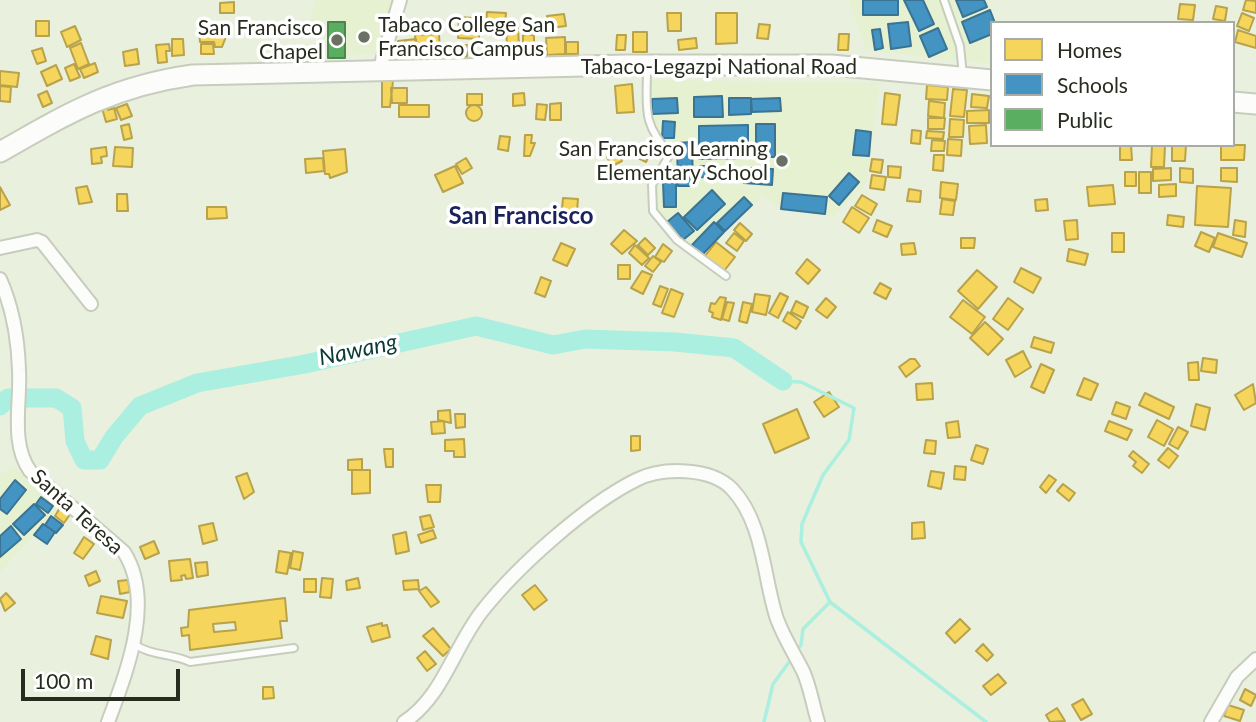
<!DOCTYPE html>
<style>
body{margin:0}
#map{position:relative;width:1256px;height:722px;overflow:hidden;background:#e9f0dd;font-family:Lato,sans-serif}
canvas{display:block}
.legend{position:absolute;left:990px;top:21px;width:245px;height:126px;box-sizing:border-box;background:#fff;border:2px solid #a9aba5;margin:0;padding:9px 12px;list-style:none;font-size:21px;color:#272c1f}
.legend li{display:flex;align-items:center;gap:14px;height:35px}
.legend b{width:35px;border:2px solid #a9aba5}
.scale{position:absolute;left:21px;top:669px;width:159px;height:32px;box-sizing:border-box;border:4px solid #272c1f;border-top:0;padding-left:9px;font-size:21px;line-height:24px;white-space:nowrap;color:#272c1f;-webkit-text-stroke:5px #fff;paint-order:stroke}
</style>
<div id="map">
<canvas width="1256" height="722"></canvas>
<ul class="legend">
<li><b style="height:19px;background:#f6d55c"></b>Homes</li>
<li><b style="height:19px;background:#4393c3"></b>Schools</li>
<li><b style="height:19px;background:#5aae61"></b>Public</li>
</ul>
<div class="scale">100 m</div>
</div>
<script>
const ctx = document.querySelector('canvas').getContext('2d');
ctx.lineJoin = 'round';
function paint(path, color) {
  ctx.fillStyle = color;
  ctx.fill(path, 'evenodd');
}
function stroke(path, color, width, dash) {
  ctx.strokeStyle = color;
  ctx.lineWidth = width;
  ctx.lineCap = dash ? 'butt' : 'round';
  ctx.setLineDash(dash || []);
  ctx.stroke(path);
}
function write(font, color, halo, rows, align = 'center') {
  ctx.font = font + ' Lato,sans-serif';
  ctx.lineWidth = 7;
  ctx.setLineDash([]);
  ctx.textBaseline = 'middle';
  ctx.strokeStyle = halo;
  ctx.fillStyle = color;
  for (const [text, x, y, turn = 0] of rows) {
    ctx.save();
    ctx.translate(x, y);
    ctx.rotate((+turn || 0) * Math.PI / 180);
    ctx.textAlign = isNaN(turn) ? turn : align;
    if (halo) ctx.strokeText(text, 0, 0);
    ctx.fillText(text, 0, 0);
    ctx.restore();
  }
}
const built = new Path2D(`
 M316 0H393L376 54 346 55V21H310Z
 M848 0H987L995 23H992V64L867 50Z
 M650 80 880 83 866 183 834 217 780 210 753 186 704 181 753 188 762 196 703 256 683 241 654 203V190L675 158V142L662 141 651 119Z
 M14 467 60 508 0 572V475Z`);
const homes = new Path2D(`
 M1246 0 1256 1V13L1243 10Z
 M234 2V13H220V3Z
 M1180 4 1195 5 1193 20 1178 19Z
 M1216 6 1227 8 1225 21 1213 19Z
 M487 12 506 13 505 23 486 22Z
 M667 13H681V31H668Z
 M716 13H737V43L716 44Z
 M1242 13 1254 18 1249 31 1237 26Z
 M564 14 566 26 549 28 547 16Z
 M459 17 474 18V31L479 32V39L458 38Z
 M36 21H49V36H36Z
 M759 24 770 25 768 39 757 38Z
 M75 26 81 40 67 47 61 32Z
 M506 28H518L519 45H507Z
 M229 29 222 47H215L214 42H200L199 33Z
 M1238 30 1256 36V48L1235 42Z
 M633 32H647V52H633Z
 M439 34 440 51 416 52 415 35Z
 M839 34H849L848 50H838Z
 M523 35H534V53H523Z
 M617 35H626L625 50H616Z
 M565 37V54L547 55 546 38Z
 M696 38 697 48 679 50 678 40Z
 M172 39H183L184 55 172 56Z
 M416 39 417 55 399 56 398 41Z
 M566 42H578V54H566Z
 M81 43 89 64 78 69 70 48Z
 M169 44 170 51H166L167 62 158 63 156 45Z
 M201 44H213L214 54H201Z
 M456 45H467V57H456Z
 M42 48 46 61 37 64 32 51Z
 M137 49 139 64 125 66 123 52Z
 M95 63 98 72 84 78 80 69Z
 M74 64 80 77 70 81 65 68Z
 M56 65 62 79 47 86 41 72Z
 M0 71 19 73 17 87 0 85Z
 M382 81H393L390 107H382Z
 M632 84 634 112 617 113 615 86Z
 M927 85 948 87 947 100 926 99Z
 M0 86 11 87 10 102 0 101Z
 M391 88H407V103H392Z
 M953 89 967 90 964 117 950 116Z
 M47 91 52 103 43 107 38 95Z
 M524 93 525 105 513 106V94Z
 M885 93 900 95 896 125 882 124Z
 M467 94H482V105H467Z
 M972 94 989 96 987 108 971 107Z
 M929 101 945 103 944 118 928 116Z
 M561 103V120H550V104Z
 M127 104 132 116 121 120 116 108Z
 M537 104 547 105 545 120 536 119Z
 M399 105H429V117H399Z
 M466 113a8 8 0 1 1 16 0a8 8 0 1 1-16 0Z
 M107 107 108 110 114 108 117 119 106 122 102 108Z
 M989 110V123H967V111Z
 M928 118H945L944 129H928Z
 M950 119 964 120 963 137H949Z
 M129 124 132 138 124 140 121 126Z
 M986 125 987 143 970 144 969 126Z
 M912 130 921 131 920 144 911 143Z
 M927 131 944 132 943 139 926 138Z
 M525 135H532L531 143H535L530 156H524Z
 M500 136 510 137 508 151 498 149Z
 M948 139 962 140 961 156 947 155Z
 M932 140 945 141 944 151H931Z
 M642 145 652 149 646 162 636 157Z
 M1120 145H1131L1132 160H1120Z
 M1152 145H1165L1164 167H1151Z
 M1172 145H1186L1185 161H1172Z
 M1221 145H1245L1244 160H1221Z
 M106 147 107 156 101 157 102 163 92 164 91 149Z
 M115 147 133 148 132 167 113 166Z
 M345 149 347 172 330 178 329 174H325L323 151Z
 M618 151 622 161 612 166 607 157Z
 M934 155H944L943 171 933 170Z
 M323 158 324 171 306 173 305 159Z
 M466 158 472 168 462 174 456 164Z
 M872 159 883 160 881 173 870 171Z
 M455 166 463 183 443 192 435 175Z
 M888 166 901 167 900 178 888 177Z
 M1171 168V180L1153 181V169Z
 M1180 168 1193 169V183L1180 182Z
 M1221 168H1237V182L1221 181Z
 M1125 172H1136V186H1125Z
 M1139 172H1151V193H1139Z
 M872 175 886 177 884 190 870 188Z
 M941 182 958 184 956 200 940 198Z
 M1176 184V196L1159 197V185Z
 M1113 185 1115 204 1089 206 1087 187Z
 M87 186 92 202 79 204 76 188Z
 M1197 186 1231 188 1228 227 1195 225Z
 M0 187 10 205 0 210Z
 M909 189 921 191 920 202 907 201Z
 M117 194H127L128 211H117Z
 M862 195 877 204 871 215 855 206Z
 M563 198 578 199 577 211 562 209Z
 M942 199 955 201 953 215 940 214Z
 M1047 199 1048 210 1036 211 1035 200Z
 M207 207H226L227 218 207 219Z
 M852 207 869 218 859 233 843 222Z
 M1168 215 1184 217 1183 227 1167 225Z
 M877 220 892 226 887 237 873 231Z
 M1077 220 1078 239 1066 240 1064 221Z
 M1235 220 1246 222 1245 237 1233 235Z
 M740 223 752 234 746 241 734 230Z
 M624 230 637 241 622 254 611 244Z
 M1201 232 1215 238 1209 252 1195 246Z
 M734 233 744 241 737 251 726 243Z
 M1112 233H1124V252H1112Z
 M1218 233 1247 243 1242 257 1213 247Z
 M645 238 655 248 648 255 638 245Z
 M961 238H975L974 248H961Z
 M716 242 735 257 724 271 705 256Z
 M561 243 575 249 567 266 553 260Z
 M914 243 916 254 902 255 901 244Z
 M663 244 672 251 664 262 655 257Z
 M635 245 649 258 642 265 629 253Z
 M1069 249 1088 254 1085 265 1067 261Z
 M653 256 661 262 653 272 645 266Z
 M807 259 820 270 808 284 796 273Z
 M618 265H630V279H618Z
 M1021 268 1041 278 1033 293 1014 282Z
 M977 270 997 287 978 309 958 291Z
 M642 271 652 275 643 294 631 288Z
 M541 277 551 281 545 297 535 293Z
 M880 283 891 289 886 299 874 293Z
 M660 286 668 289 661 307 653 304Z
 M671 289 683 294 674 317 662 313Z
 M780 293 788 297 778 318 769 313Z
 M755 294 770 296 766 315 752 312Z
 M720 297 726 298 721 320 712 317 713 313 709 311 711 303 715 304Z
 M826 298 836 307 827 318 816 310Z
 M1008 298 1023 309 1008 330 993 319Z
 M963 300 985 317 972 334 950 317Z
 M796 301 808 307 803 318 791 312Z
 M727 302 734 303 729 321 722 319Z
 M743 302 752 304 747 323 739 321Z
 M788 312 801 321 796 329 783 321Z
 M985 322 1003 339 988 355 970 338Z
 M1034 337 1054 343 1051 353 1031 347Z
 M1023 351 1031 367 1015 377 1006 360Z
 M1203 358 1217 360 1216 373 1201 371Z
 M910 359H915L920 366 906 377 899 367Z
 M1198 362 1199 380H1189L1188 363Z
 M1041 364 1054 370 1044 393 1031 387Z
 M1084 378 1098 384 1091 400 1077 395Z
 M932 383 933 399 917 400 916 384Z
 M1253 384 1256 403 1244 410 1235 395Z
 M829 392 839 407 824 417 814 402Z
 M1145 393 1174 407 1169 419 1139 405Z
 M1116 402 1130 407 1126 419 1112 414Z
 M1196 404 1210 408 1205 430 1191 426Z
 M797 409 809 438 775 453 763 424Z
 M450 410 451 423 438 420V411Z
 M455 414H465V427L456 428Z
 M1157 420 1173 429 1164 446 1148 437Z
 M444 421 445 433 432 434 431 422Z
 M958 421 960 437 948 438 946 423Z
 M1109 421 1132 430 1127 440 1105 431Z
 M1178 427 1188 432 1178 449 1169 444Z
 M631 436H640V450L631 451Z
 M464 439 465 457H454V451H445V440Z
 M926 440 936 441 935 454 924 453Z
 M976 445 988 449 983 464 971 460Z
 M1168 448 1178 456 1169 468 1158 460Z
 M384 449H393V467H386Z
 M1133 451 1149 464 1142 473 1133 466 1136 462 1129 456Z
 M362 459V470H348V460Z
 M955 466 966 467 965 480 954 479Z
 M352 470H370V493L352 494Z
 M931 471 944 473 941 489 928 486Z
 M247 473 254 492 244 499 236 477Z
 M1049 475 1056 480 1046 493 1040 487Z
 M1063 484 1075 493 1069 501 1057 491Z
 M426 485H441L440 502H428Z
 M61 506 71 513 64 523 55 516Z
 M430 515 434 527 423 530 420 517Z
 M924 522 925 538 912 539V523Z
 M213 523 217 540 203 544 199 526Z
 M433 530 436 538 421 543 418 535Z
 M406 532 409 551 396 554 393 535Z
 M84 537 94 544 83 559 74 553Z
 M154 541 159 553 145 559 140 547Z
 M279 551 291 553 287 574 276 572Z
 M293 551 303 553 300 570 290 568Z
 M190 559 193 578 186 579 185 575 181 576 182 580 171 581 169 561Z
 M207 562 208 575 197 577 195 563Z
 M96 571 100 581 89 586 85 576Z
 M322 578 333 579 331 598 320 597Z
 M358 578 360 588 347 590 346 581Z
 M304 579H316V592H304Z
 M128 580 130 592 120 594 118 581Z
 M418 580 419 589 404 590 403 581Z
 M535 585 547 600 534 610 522 595Z
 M426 587 439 602 431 607 419 591Z
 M6 593 15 603 5 611 0 599Z
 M101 596 127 601 123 618 97 613Z
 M285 598 287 621H280L282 638 190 650 189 635 182 636 181 628 188 627 189 610ZM235 622 236 630 214 632 213 624Z
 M960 619 970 629 955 643 946 633Z
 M382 623V626L387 625 390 637 372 642 367 627Z
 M433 628 451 649 443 656 423 636Z
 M96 636 111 640 108 659 91 654Z
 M983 644 993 655 987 661 976 651Z
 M425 651 436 664 427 671 417 658Z
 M998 674 1006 683 991 695 983 686Z
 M263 687H273L274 698 263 699Z
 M1245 689 1256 695 1251 706 1240 700Z
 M1083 699 1092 714 1081 720 1072 705Z
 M1228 705 1244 710 1240 721 1224 716Z
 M1057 708 1065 721 1050 722 1046 715Z`);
const schools = new Path2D(`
 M863 0H898V15H863Z
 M904 0H923L934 24 919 31Z
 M956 0H984L987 7 963 17Z
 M990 10 995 23H992V34L970 43 962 22Z
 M908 22 911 46 891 49 888 24Z
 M938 28 947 49 929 57 920 36Z
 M880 29 883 48 875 50 872 30Z
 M722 96 723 117H694V97Z
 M677 98 678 113 652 114V99Z
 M729 98H751V114L729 115Z
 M780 98 781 111 752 112 751 99Z
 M663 121 675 122 674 138H662Z
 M756 124H775V157H756Z
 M748 125V158L699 159V126Z
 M856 130 871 132 869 156 853 155Z
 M692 142 693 186H678L677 143Z
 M700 166H712V178L700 177Z
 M715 167 736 169 735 182 714 180Z
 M745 168 773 169 772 185 744 183Z
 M849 173 859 182 839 205 829 196Z
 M663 182H676V207H664Z
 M712 190 725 204 697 230 684 217Z
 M783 193 827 197 825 214 781 209Z
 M744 197 752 205 725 231 717 223Z
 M678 213 694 231 683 240 667 222Z
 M714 222 724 232 702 255 692 245Z
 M15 480 26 490 7 514 0 509V499Z
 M41 497 53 506 48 513 36 504Z
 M34 504 45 515 24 535 13 524Z
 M51 516 63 525 56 533 45 525Z
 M43 524 55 532 47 544 34 535Z
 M11 526 21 539 0 557V536Z`);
const public = new Path2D(`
 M328 22H345V58H328Z`);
const stream = new Path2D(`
 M783 381 801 382 854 408 849 440 823 475 802 524 801 542 830 602 803 629 801 645 796 651
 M830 602 986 722
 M764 722 773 684 792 658`);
const river = new Path2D(`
 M0 406 8 398H56L72 408 75 441 84 460H100L114 437 140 406 197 383 305 364 476 326 553 345 585 339 675 342 734 348 783 381`);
const service = new Path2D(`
 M944 0 960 46 963 75
 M647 67C647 107 641 123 670 154L652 185 653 211 677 240 726 276
 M134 644C151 656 171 653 190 662L294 648`);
const minor = new Path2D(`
 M379 71 400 0
 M0 248 37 240 42 242 91 304
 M0 279C13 308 18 338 19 370 21 403 10 443 30 471L124 552C155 601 127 671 108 722
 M404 722C443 697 454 646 483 610 518 566 586 505 636 480 662 467 711 467 732 489 764 523 763 577 777 619 784 638 794 653 803 671 810 686 813 706 818 722
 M1211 722 1237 677 1256 659`);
const primary = new Path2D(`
 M1233 102 1256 104
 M0 152C68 113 114 86 193 75L628 65H831L992 80`);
const markers = [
 [364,37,7,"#6b7162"],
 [337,40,7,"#6b7162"],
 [782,161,7,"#6b7162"]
];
const poiNames = [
 ["Tabaco College San",378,25,"left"],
 ["Francisco Campus",378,49,"left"],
 ["San Francisco",323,28],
 ["Chapel",323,52],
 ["San Francisco Learning",768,149],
 ["Elementary School",768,173]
];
const streetNames = [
 ["Tabaco-Legazpi National Road",719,67],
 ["Santa Teresa",77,512,42]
];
const waterNames = [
 ["Nawang",358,350,-12]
];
const quarterNames = [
 ["San Francisco",521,216]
];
paint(built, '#e5f1d1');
paint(homes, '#f6d55c');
stroke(homes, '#b8a24a', 2);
paint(schools, '#4393c3');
stroke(schools, '#3b7492', 2);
paint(public, '#5aae61');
stroke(public, '#4b874d', 2);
stroke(stream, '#aaefdf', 3.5);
stroke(river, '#aaefdf', 19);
stroke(service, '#c7cdbe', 10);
stroke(minor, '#c7cdbe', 16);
stroke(primary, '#c7cdbe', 23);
stroke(service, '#fcfdfa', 6);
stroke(minor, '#fcfdfa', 12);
stroke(primary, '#fcfdfa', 19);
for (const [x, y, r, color] of markers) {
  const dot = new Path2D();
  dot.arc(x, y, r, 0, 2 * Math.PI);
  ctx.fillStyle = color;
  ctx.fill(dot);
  stroke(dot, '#fff', 2.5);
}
write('21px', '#272c1f', '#fff', poiNames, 'right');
write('21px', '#272c1f', '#fff', streetNames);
write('italic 23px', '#0c3a34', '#fff', waterNames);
write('bold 24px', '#19225a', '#fff', quarterNames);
</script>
